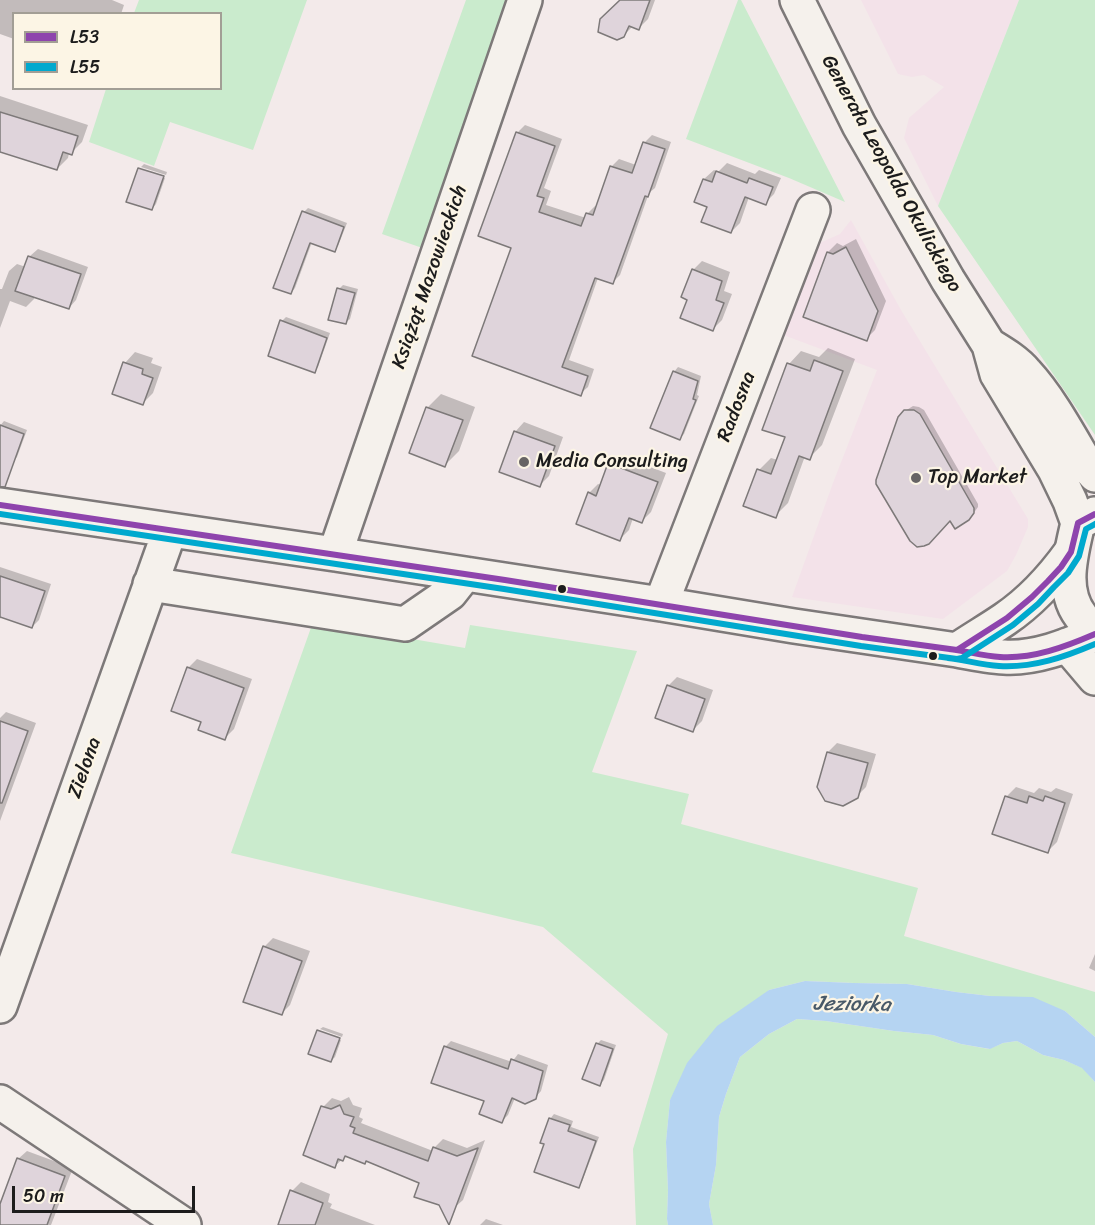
<!DOCTYPE html>
<meta charset="utf-8">
<style>
body{margin:0}
#map{position:relative;width:1095px;height:1225px;overflow:hidden;background:#f3eaea;font-family:Sriracha,sans-serif}
canvas{display:block}
.legend{position:absolute;left:12px;top:12px;width:210px;height:78px;box-sizing:border-box;background:#fcf5e5;border:2px solid #a29e95;margin:0;padding:8px 10px;list-style:none;font-size:18px;color:#1c1c1c}
.legend li{display:flex;align-items:center;gap:12px;height:30px}
.legend b{width:30px;border:2px solid #a29e95}
.scale{position:absolute;left:12px;top:1186px;width:183px;height:27px;box-sizing:border-box;border:3px solid #1c1c1c;border-top:0;padding-left:8px;font-size:18px;line-height:21px;white-space:nowrap;color:#1c1c1c;-webkit-text-stroke:4px #fcf5e5;paint-order:stroke}
</style>
<div id="map">
<canvas width="1095" height="1225"></canvas>
<ul class="legend">
<li><b style="height:8px;background:#8e44ad"></b>L53</li>
<li><b style="height:8px;background:#00a9ce"></b>L55</li>
</ul>
<div class="scale">50 m</div>
</div>
<script>
const ctx = document.querySelector('canvas').getContext('2d');
ctx.lineJoin = 'round';
function paint(path, color) {
  ctx.fillStyle = color;
  ctx.fill(path, 'evenodd');
}
function stroke(path, color, width, dash) {
  ctx.strokeStyle = color;
  ctx.lineWidth = width;
  ctx.lineCap = dash ? 'butt' : 'round';
  ctx.setLineDash(dash || []);
  ctx.stroke(path);
}
function write(font, color, halo, rows, align = 'center') {
  ctx.font = font + ' Sriracha,sans-serif';
  ctx.lineWidth = 4.5;
  ctx.setLineDash([]);
  ctx.textBaseline = 'middle';
  ctx.strokeStyle = halo;
  ctx.fillStyle = color;
  for (const [text, x, y, turn = 0] of rows) {
    ctx.save();
    ctx.translate(x, y);
    ctx.rotate((+turn || 0) * Math.PI / 180);
    ctx.textAlign = isNaN(turn) ? turn : align;
    if (halo) ctx.strokeText(text, 0, 0);
    ctx.fillText(text, 0, 0);
    ctx.restore();
  }
}
const built = new Path2D(`
 M861 0H1019L938 206 904 138 909 118 944 87 924 75 912 77 898 74Z
 M851 220 901 310 1028 519V527L1016 555 1007 571 943 619 792 597 833 483 877 370 778 333 814 238 822 242 840 234Z`);
const green = new Path2D(`
 M139 0H307L253 150 170 122 154 166 89 142 106 89 220 88V14L134 13Z
 M466 0H520L431 251 382 234Z
 M738 0H741L845 202 789 178 686 139Z
 M1019 0H1095V435L938 206Z
 M313 622 465 648 470 625 637 651 592 772 689 794 681 824 918 888 904 936 1095 992V1037L1065 1011 990 996 956 992 907 984 854 983 805 981 769 990 670 1100 666 1142 668 1190 667 1219 668 1225H636L633 1149 668 1034 543 927 231 853Z
 M797 1019 826 1021 894 1031 933 1035 961 1044 989 1049 1003 1043 1017 1041 1043 1055 1064 1060 1083 1068 1095 1082V1225H713L709 1204 716 1165 719 1117 726 1094 740 1057 769 1034Z`);
const water = new Path2D(`
 M805 981 854 983 907 984 956 992 990 996 1033 997 1065 1011 1095 1037V1082L1082 1068 1064 1060 1043 1055 1017 1041 1003 1043 990 1049 961 1044 933 1035 894 1031 826 1021 797 1019 769 1034 740 1057 726 1094 719 1117 716 1165 709 1204 713 1225H668L667 1219 668 1190 666 1142 670 1100 687 1063 717 1026 769 990Z`);
const shadow = new Path2D(`
 M0 0H112L124 5 121 14H14V39L0 34Z
 M621 0H655L648 19 639 28 633 26 623 36Z
 M0 96 88 125 82 142 71 153H69L68 158 57 169 0 150Z
 M525 125 562 139 544 188 551 191 546 205 586 218 587 214 595 206 597 207 612 166 619 159 636 165 645 142 652 135 671 142 655 188 649 193 620 275 612 283 598 278 569 360 594 369 588 387 580 394 474 356 513 247 517 133Z
 M727 163 755 174 759 170 781 178 774 194 765 203 749 197 740 223 731 232 709 206 696 201 704 179 714 170 718 172Z
 M144 164 167 172 166 175 141 167Z
 M140 168V170L165 178 156 204 152 209 128 201Z
 M308 208 347 223 338 246 334 250 312 242 295 288 291 293 304 212Z
 M856 239 886 301 875 330 866 339 828 252 837 243 843 246Z
 M38 249 88 267 76 300 69 308 35 296 34 299 26 307 10 301 0 328V289H2L9 271 17 264 26 267 30 256Z
 M702 261 730 272 724 291 732 294 722 320 713 329 689 299 693 270Z
 M343 285 358 289 350 319 345 323 339 289Z
 M286 317 330 333 318 367 314 371 282 321Z
 M828 348 855 359 822 445 809 458 805 456 788 503 775 516 759 470 771 458 778 460 787 436 764 429 789 364 801 351 819 357Z
 M135 352 153 358 151 363 162 367 153 393 143 403 125 363Z
 M678 367 701 376 697 395 699 396 684 434 680 438 674 372Z
 M441 394 475 407 459 451 445 465 427 408Z
 M913 406 919 407 924 410 978 504V507L973 514 905 411Z
 M4 421 27 430 17 457 13 461 0 457V426Z
 M524 422 563 437 549 476 540 485 515 432Z
 M619 455 666 473 651 512 642 521 633 518 629 530 620 539 589 493 598 484 601 485 610 464Z
 M0 567 51 584 39 620 32 627 2 616 0 619Z
 M197 659 252 679 234 729 225 738 203 721 188 668Z
 M677 677 713 690 702 721 693 730 668 686Z
 M6 712 36 723 0 821V718Z
 M837 743 876 754 866 787 857 796 828 752Z
 M1016 787 1034 793 1039 788 1051 792 1056 788 1073 794 1057 842 1048 851 994 833 1007 796Z
 M273 938 310 951 290 1005 281 1014 264 947Z
 M1095 954V971L1089 968Z
 M323 1027 343 1034 342 1037 320 1029Z
 M319 1032 341 1040 335 1057 331 1061Z
 M601 1040 616 1045 604 1080 600 1084 597 1044Z
 M451 1041 512 1062 518 1054 548 1065 541 1091 535 1098H515L508 1115 502 1121 445 1047Z
 M349 1097 353 1105 362 1108 359 1117 363 1119 361 1123 433 1151 434 1148 443 1139 467 1148 485 1140 463 1200 453 1209 421 1183 367 1159 347 1155 335 1166 323 1107 332 1098 341 1101Z
 M554 1114 573 1121 571 1127 599 1137 582 1182 578 1187 546 1143 550 1119Z
 M27 1151 73 1168 51 1225H0V1208L18 1159Z
 M301 1182 330 1194 328 1202 332 1204 330 1208 375 1225H279L292 1191Z
 M486 1219 503 1225H480Z`);
const building = new Path2D(`
 M620 0H650L639 30 629 26 624 37 617 40 598 32 600 19Z
 M0 112 78 136 72 155 63 152 57 170 0 152Z
 M516 132 555 146 537 196 544 198 539 212 581 226 586 213 593 215 610 166 632 173 643 142 665 149 648 197 645 196 613 284 595 278 562 367 588 376 581 396 472 356 511 248 478 236Z
 M138 168 164 176 152 210 126 202Z
 M716 171 747 183 749 178 773 187 766 205 745 197 731 233 701 222 707 207 694 202 703 179 712 182Z
 M302 211 344 227 335 252 310 243 291 294 273 288Z
 M846 247 878 311 867 341 803 317 827 252 833 254Z
 M28 256 81 274 69 309 15 291Z
 M692 269 722 281 716 300 724 303 713 331 680 318 687 300 681 297Z
 M337 288 355 293 346 324 328 320Z
 M280 320 327 338 315 373 268 356Z
 M814 360 843 371 810 460 799 456 776 518 743 506 757 469 771 474 785 437 762 430 787 363 810 371Z
 M123 362 143 369 142 374 153 378 143 405 112 394Z
 M673 371 698 381 693 399 696 400 680 440 650 428Z
 M426 407 463 420 445 467 409 453Z
 M904 410H914L920 414 974 508V513L969 520 955 529 950 521 929 544 924 546 917 547 910 541 876 484V480L898 417Z
 M0 425 24 434 5 487H0Z
 M514 431 555 446 540 487 499 472Z
 M608 463 658 482 642 523 629 518 620 541 576 524 588 492 596 496Z
 M0 576 45 591 32 628 0 617Z
 M187 667 244 688 225 740 198 730 201 722 171 711Z
 M667 685 705 699 693 732 655 718Z
 M0 721 28 731 2 803H0Z
 M827 752 868 763 858 798 843 806 825 801 817 787Z
 M1005 796 1027 803 1029 796 1043 801 1045 796 1065 803 1048 853 992 834Z
 M263 946 302 961 282 1015 243 1002Z
 M317 1030 340 1038 331 1062 308 1054Z
 M596 1043 613 1049 600 1086 582 1079Z
 M444 1046 508 1069 511 1059 543 1071 536 1099 525 1104 512 1098 502 1123 479 1114 484 1101 431 1083Z
 M340 1105 344 1114 354 1117 350 1126 355 1128 353 1133 428 1161 433 1147 457 1156 478 1148 449 1225 439 1205 414 1197 419 1183 366 1161 365 1164 345 1156 343 1161 338 1159 335 1168 303 1155 321 1106 331 1109Z
 M549 1118 570 1125 568 1131 596 1141 579 1188 534 1172 544 1144 540 1143Z
 M17 1158 65 1176 47 1225H0V1204Z
 M290 1190 323 1203 315 1225H278Z`);
const minor = new Path2D(`
 M0 505 335 554 661 604 794 626 957 650C973 653 988 656 1004 657 1035 659 1067 646 1095 634
 M335 554 525 0
 M150 584 405 624 450 593 465 574
 M661 604 813 210
 M1067 645 1095 678
 M957 650C973 639 989 630 1005 619 1030 602 1053 577 1071 552
 M0 1006 170 530
 M0 1102 184 1225`);
const major = new Path2D(`
 M797 0 859 125 948 280 989 345 997 374 1055 470 1070 501 1078 523
 M989 345C1002 353 1016 361 1026 373 1050 399 1070 437 1088 467L1095 475
 M1095 514 1078 523C1071 554 1059 593 1084 620 1087 623 1091 626 1095 629`);
const bus1 = new Path2D(`
 M0 505 505 580 862 637 957 650 1007 618 1032 597 1048 581 1061 567 1071 552 1078 523 1095 514
 M949 649C966 651 983 656 1000 657 1033 659 1065 647 1095 634`);
const bus2 = new Path2D(`
 M0 514 504 589 861 646 957 659 962 658 1013 625 1038 604 1054 587 1068 573 1079 556 1086 529 1095 524
 M948 658C965 660 982 665 999 666 1033 668 1065 657 1095 644`);
const markers = [
 [524,462,6,"#676464"],
 [916,478,6,"#676464"],
 [562,589,5,"#1c1c1c"],
 [933,656,5,"#1c1c1c"]
];
const streetNames = [
 ["Generała Leopolda Okulickiego",891,174,61],
 ["Książąt Mazowieckich",430,277,-71],
 ["Radosna",737,407,-69],
 ["Zielona",85,768,-70]
];
const poiNames = [
 ["Media Consulting",536,462],
 ["Top Market",928,478]
];
const waterNames = [
 ["Jeziorka",852,1005,1]
];
paint(built, '#f3e2e9');
paint(green, '#caebcd');
paint(water, '#b5d4f2');
paint(shadow, '#0003');
paint(building, '#dfd4db');
stroke(building, '#7d7979', 1.5);
stroke(minor, '#7d7979', 38);
stroke(major, '#7d7979', 38);
stroke(minor, '#f5f1ec', 33);
stroke(major, '#f5f1ec', 33);
stroke(bus1, '#8e44ad', 6);
stroke(bus2, '#00a9ce', 6);
for (const [x, y, r, color] of markers) {
  const dot = new Path2D();
  dot.arc(x, y, r, 0, 2 * Math.PI);
  ctx.fillStyle = color;
  ctx.fill(dot);
  stroke(dot, '#fcf5e5', 2);
}
write('20px', '#1c1c1c', '#fcf5e5', streetNames);
write('20px', '#1c1c1c', '#fcf5e5', poiNames, 'left');
write('italic 21px', '#485968', '#fcf5e5', waterNames);
</script>
